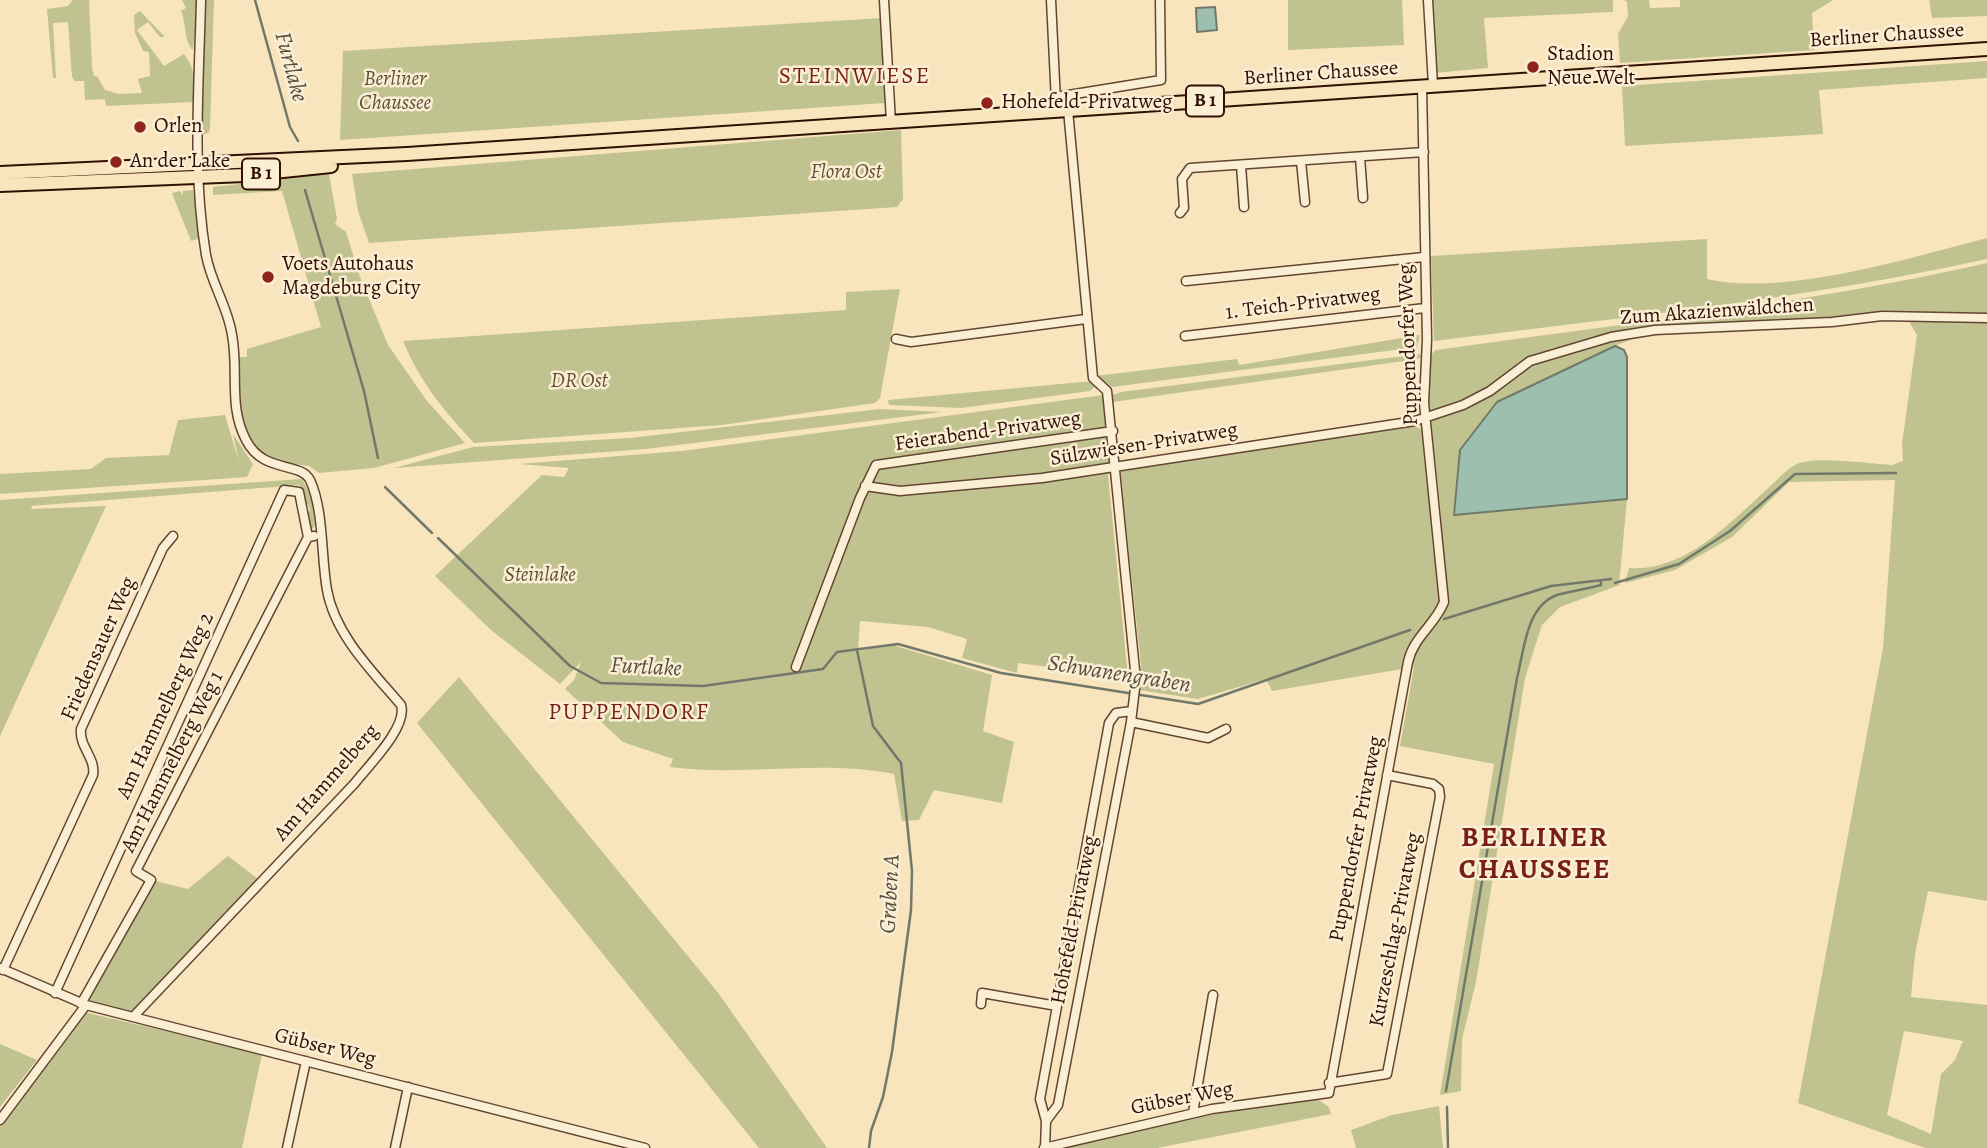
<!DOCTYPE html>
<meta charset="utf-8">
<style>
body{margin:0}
canvas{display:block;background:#f8e5be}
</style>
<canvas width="1987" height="1148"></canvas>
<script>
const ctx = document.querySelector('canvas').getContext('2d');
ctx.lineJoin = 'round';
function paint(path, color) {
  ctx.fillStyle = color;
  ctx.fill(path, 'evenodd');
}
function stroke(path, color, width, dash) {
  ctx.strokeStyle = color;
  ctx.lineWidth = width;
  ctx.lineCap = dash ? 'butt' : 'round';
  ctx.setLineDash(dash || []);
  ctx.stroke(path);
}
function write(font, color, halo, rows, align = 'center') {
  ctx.font = font + ' Alegreya,serif';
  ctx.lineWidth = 5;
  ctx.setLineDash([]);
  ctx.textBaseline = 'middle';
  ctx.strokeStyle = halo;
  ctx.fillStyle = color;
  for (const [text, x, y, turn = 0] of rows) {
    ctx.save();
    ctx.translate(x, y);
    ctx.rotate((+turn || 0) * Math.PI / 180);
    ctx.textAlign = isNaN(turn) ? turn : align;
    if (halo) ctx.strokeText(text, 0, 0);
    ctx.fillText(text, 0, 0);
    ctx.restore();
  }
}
const green = new Path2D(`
 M73 0H89L92 67 94 76H97L105 90 119 94 142 93 138 79 150 76 149 52 143 51 135 33 134 15 140 11 165 37H160L148 22 137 30 164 66 184 54C196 70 195 83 194 102L106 106 105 99 85 100 84 81H75L72 77 68 22 53 23 56 78H53L47 9 68 6Z
 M182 0H198L193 50C183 40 187 24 181 11L186 8Z
 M205 0H214L210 127 209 132 201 136Z
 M1288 0H1402L1404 45 1288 50Z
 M1429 0H1613V12L1484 18 1488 68 1434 73Z
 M1624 0H1649L1650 8 1680 7V0H1833L1812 13 1814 50 1620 63 1618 34 1628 16 1627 2Z
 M1929 0H1987V16L1932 18Z
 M882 18 885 103 340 140 343 51Z
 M1987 61V78L1819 90 1823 134 1625 146 1622 86Z
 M901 130 903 199 897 207 369 243 358 211 352 174Z
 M329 174 337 219 335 224 346 232 360 277 388 345 427 401 465 443 374 468 319 473 309 466 275 461 256 449 244 427 238 389 239 357H247V349L321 327 282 191 213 195V187Z
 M193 190 201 238 191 241 172 193 180 191 183 195V191Z
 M1987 238V259C1805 299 1619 318 1434 341L1431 256 1707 239V279C1784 297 1909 258 1987 238Z
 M1987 263V901L1928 891 1915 954 1911 997 1987 1005V1148H1925L1798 1103 1883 648 1895 480 1789 482 1732 537 1675 570 1625 583 1560 607 1542 625 1525 678 1476 982 1462 1039 1461 1091 1440 1095 1494 764 1400 746 1414 667 1272 691 1266 679 1198 699 1139 690 1141 664 1120 472 1124 469 1414 426 1424 430 1433 516 1441 515 1429 402 1430 355 1436 350C1620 324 1806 304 1987 263ZM1905 315 1917 335 1902 444 1903 461 1892 465C1869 464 1814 455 1795 465 1785 470 1775 483 1766 490 1729 524 1684 572 1629 568L1625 583 1619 585 1627 499 1454 514 1460 450 1615 346 1655 330ZM1904 1031 1963 1041 1955 1060 1941 1074 1931 1134 1887 1115Z
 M900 289 880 398 875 403 722 425 474 443C444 411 420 382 403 341L846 310V292Z
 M1420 335 1417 347 1112 387 1095 376 1237 359 1239 365Z
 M1419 354 1422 356 1418 359 1113 402 1112 395 1121 392Z
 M1082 382H1091L1096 386 1090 391 961 408 889 405 888 400Z
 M1104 395 1111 462 1108 475 1127 668 1104 674 1018 663 1017 673 962 658 967 639 928 627 860 621 858 651 893 645 992 675 983 731 1014 742 1002 803 934 790 919 820 902 821 894 774C819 759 746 777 670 767L673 759 623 742 565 689 574 680 581 662 560 684 491 630 435 576 542 475 564 477 569 468 519 464 682 451Z
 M880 409 942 412 646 449 394 468 473 447 630 438Z
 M225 415 239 462 233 434 253 464 247 477 0 494V474L91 469 106 458 169 455 178 420Z
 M302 479 312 498 315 526 311 530 306 512 310 511 308 504 303 505V489L299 485 31 506 32 509 106 506 0 736V500Z
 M459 677 719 994 827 1148H759L417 723Z
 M228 856 262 882 133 1017 81 1004 151 880 188 889Z
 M84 1012 262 1054 242 1148H0V1126Z
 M0 1044 37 1060 0 1107Z
 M1317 1099 1329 1107 1331 1114 1157 1148H1066L1189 1118Z
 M1439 1106 1443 1148H1356L1351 1130 1392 1115Z`);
const water = new Path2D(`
 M1215 7 1217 30 1197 32 1196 8Z
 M1615 346 1624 350 1627 357V499L1454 515 1460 450 1497 402Z`);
const stream = new Path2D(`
 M255 0 290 127 298 141
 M305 190 364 391 378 458
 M385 487 432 533
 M438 538 570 666 601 683 703 686 823 669 837 652 898 644 1001 673 1198 704 1410 630
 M1615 583 1679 564 1730 531 1795 474 1896 473
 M1444 619 1551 586 1611 579
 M857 650 873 726 901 763 912 871 911 910 892 1052 883 1097 871 1131 869 1148
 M1446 1091 1517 678C1524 651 1526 606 1557 595 1571 591 1587 589 1601 585V581
 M1447 1107 1448 1148`);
const street = new Path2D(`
 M884 0 891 122
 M1051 0 1056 102
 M1428 0 1433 85
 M1056 97 1161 80 1160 0
 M1360 157 1363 198
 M1301 161 1305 202
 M1241 165 1244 207
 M1180 213 1184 208 1182 179 1190 168 1424 152
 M1186 281 1424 257
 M1185 336 1425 308
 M896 339 911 342 1086 319
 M865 486 900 491 1042 478 1415 421 1463 405 1490 391 1530 361 1611 337 1655 330 1832 322 1882 316 1987 318
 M796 667 860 498 876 465 1113 431
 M1131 722 1208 738 1226 729
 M0 968 86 1005 645 1148
 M3 970 93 775C96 758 79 747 81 729L163 548 173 536
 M55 993 284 490 299 492 308 537
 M81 1004 151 880 136 871 308 537 314 536
 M981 1004 982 993 1057 1006
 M133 1017 354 784C368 766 408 727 401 705 373 672 335 635 327 590 321 557 324 510 310 480 300 461 263 474 246 440 228 406 239 371 232 335 228 307 211 283 206 255 192 171 199 85 201 0
 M1329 1083 1387 1074 1440 797 1439 789 1433 784 1387 775
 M1193 1113 1213 995
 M0 1120 86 1005
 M1046 1121 1040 1099 1109 723 1116 713 1132 711
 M287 1148 306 1061
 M395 1148 408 1087
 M1044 1148 1212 1109 1329 1093 1408 662C1414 636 1435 625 1444 602L1424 403 1427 339 1422 86
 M1045 1148 1046 1121 1058 1105 1131 722 1136 680 1107 391 1093 378 1068 110`);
const primary = new Path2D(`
 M0 173 407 154 1987 49
 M0 185 245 175 331 166`);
const markers = [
 [1533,67,7,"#8f2418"],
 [987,103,7,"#8f2418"],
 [140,127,7,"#8f2418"],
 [116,162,7,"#8f2418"],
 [268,277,7,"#8f2418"]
];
const shields = [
 [1205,101,38],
 [261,174,38]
];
const shieldNames = [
 ["B 1",1205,101],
 ["B 1",261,174]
];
const streetNames = [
 ["Berliner Chaussee",1887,36,-4],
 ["Berliner Chaussee",1321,74,-4],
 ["1. Teich-Privatweg",1303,304,-7],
 ["Zum Akazienwäldchen",1717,312,-4],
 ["Puppendorfer Weg",1409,345,-92],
 ["Feierabend-Privatweg",988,432,-8],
 ["Sülzwiesen-Privatweg",1144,445,-9],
 ["Friedensauer Weg",99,649,-66],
 ["Am Hammelberg Weg 2",166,706,-65],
 ["Am Hammelberg Weg 1",173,762,-63],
 ["Am Hammelberg",327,783,-49],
 ["Puppendorfer Privatweg",1357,839,-79],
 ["Hohefeld-Privatweg",1075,920,-79],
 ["Kurzeschlag-Privatweg",1396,930,-79],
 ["Gübser Weg",325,1048,14],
 ["Gübser Weg",1182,1099,-11]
];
const poiNames = [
 ["Stadion",1547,55],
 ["Neue Welt",1547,79],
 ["Hohefeld-Privatweg",1001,103],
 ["Orlen",154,127],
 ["An der Lake",130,162],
 ["Voets Autohaus",282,265],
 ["Magdeburg City",282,289]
];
const parkNames = [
 ["Berliner",395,80],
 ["Chaussee",395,104],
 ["Flora Ost",846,173],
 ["DR Ost",579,382],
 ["Steinlake",540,576]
];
const waterNames = [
 ["Furtlake",290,67,75],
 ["Furtlake",646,668,3],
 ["Schwanengraben",1119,675,9],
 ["Graben A",891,894,-87]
];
const neighbourhoodNames = [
 ["STEINWIESE",855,77],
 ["PUPPENDORF",629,713]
];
const districtNames = [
 ["BERLINER",1535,839],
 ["CHAUSSEE",1535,871]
];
paint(green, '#c0c38f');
paint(water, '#9dbfaf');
stroke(water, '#72796a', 2);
stroke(stream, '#72796a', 2.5);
stroke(street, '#634532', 11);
stroke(primary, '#311003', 16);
stroke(street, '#faeed5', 8);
stroke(primary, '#f8e5be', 12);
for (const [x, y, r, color] of markers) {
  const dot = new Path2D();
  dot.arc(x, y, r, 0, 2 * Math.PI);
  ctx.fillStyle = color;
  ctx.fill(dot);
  stroke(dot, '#faeed5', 2.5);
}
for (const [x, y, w] of shields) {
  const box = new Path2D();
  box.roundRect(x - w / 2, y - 15.5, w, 31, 5);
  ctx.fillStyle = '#faeed5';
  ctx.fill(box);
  stroke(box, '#311003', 2);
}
write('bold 19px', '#311003', null, shieldNames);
write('21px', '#311003', '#faeed5', streetNames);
write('21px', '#311003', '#faeed5', poiNames, 'left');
write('italic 21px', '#634f34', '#faeed5', parkNames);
write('italic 23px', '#574d3f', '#faeed5', waterNames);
ctx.letterSpacing = '2px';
write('23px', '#7a1f14', '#faeed5', neighbourhoodNames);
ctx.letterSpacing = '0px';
ctx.letterSpacing = '2px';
write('bold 28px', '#7a1f14', '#faeed5', districtNames);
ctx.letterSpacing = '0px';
</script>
